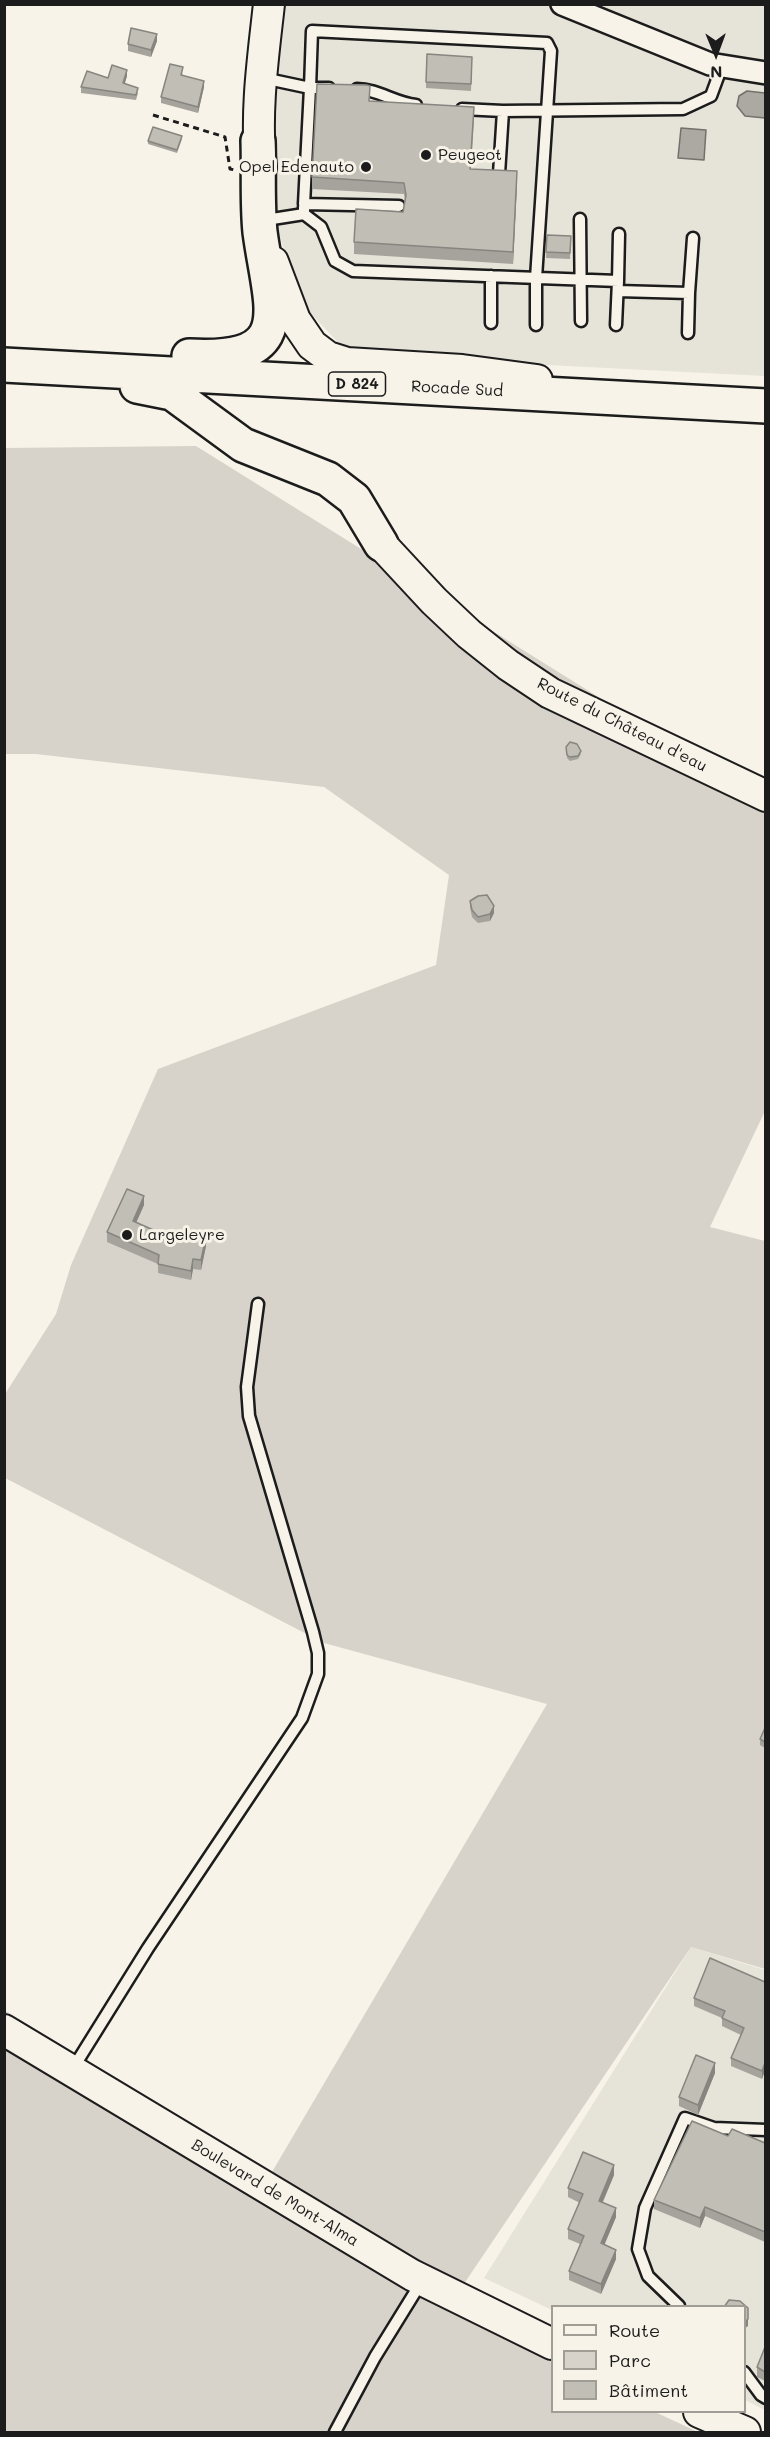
<!DOCTYPE html>
<meta charset="utf-8">
<style>
body{margin:0}
#map{position:relative;width:770px;height:2437px;overflow:hidden;background:#f7f3e8;font-family:Mali,sans-serif}
canvas{display:block}
.frame{position:absolute;inset:0;border:6px solid #1c1c1c;pointer-events:none}
.legend{position:absolute;left:551px;top:2305px;width:195px;height:108px;box-sizing:border-box;background:#f7f3e8;border:2px solid #9f9d96;margin:0;padding:8px 10px;list-style:none;font-size:18px;color:#1c1c1c}
.legend li{display:flex;align-items:center;gap:12px;height:30px}
.legend b{width:30px;border:2px solid #9f9d96}
.north{position:absolute;left:686px;top:24px;width:60px;height:60px;-webkit-text-stroke:4px #f7f3e8;paint-order:stroke;rotate:179deg;font-size:16px;font-weight:700;line-height:24px;text-align:center;color:#1c1c1c}
.north::after{content:'';display:block;margin:auto;width:21px;height:27px;background:#1c1c1c;clip-path:polygon(50% 0,100% 100%,50% 72%,0 100%)}
</style>
<div id="map">
<canvas width="770" height="2437"></canvas>
<div class="frame"></div>
<ul class="legend">
<li><b style="height:8px;background:#f7f3e8"></b>Route</li>
<li><b style="height:16px;background:#d7d3cb"></b>Parc</li>
<li><b style="height:16px;background:#c0beb5"></b>Bâtiment</li>
</ul>
<div class="north">N</div>
</div>
<script>
const ctx = document.querySelector('canvas').getContext('2d');
ctx.lineJoin = 'round';
function paint(path, color) {
  ctx.fillStyle = color;
  ctx.fill(path, 'evenodd');
}
function stroke(path, color, width, dash) {
  ctx.strokeStyle = color;
  ctx.lineWidth = width;
  ctx.lineCap = dash ? 'butt' : 'round';
  ctx.setLineDash(dash || []);
  ctx.stroke(path);
}
function write(font, color, halo, rows, align = 'center') {
  ctx.font = font + ' Mali,sans-serif';
  ctx.lineWidth = 6;
  ctx.setLineDash([]);
  ctx.textBaseline = 'middle';
  ctx.strokeStyle = halo;
  ctx.fillStyle = color;
  for (const [text, x, y, turn = 0] of rows) {
    ctx.save();
    ctx.translate(x, y);
    ctx.rotate((+turn || 0) * Math.PI / 180);
    ctx.textAlign = isNaN(turn) ? turn : align;
    if (halo) ctx.strokeText(text, 0, 0);
    ctx.fillText(text, 0, 0);
    ctx.restore();
  }
}
const built = new Path2D(`
 M285 5H765V376L350 355 302 304 271 210 275 73Z
 M691 1947 765 1970V2410L745 2400 744 2306H552V2310L484 2278Z`);
const green = new Path2D(`
 M196 446 746 789 765 793V1111L710 1227 765 1241V1969L691 1947 447 2309 552 2361V2412H655L698 2432H5L4 2010 272 2172 547 1704 324 1643 5 1478V1394L56 1314 71 1265 158 1069 436 965 449 875 324 787 36 754H5V448Z`);
const water = new Path2D(`
 M747 91 765 93V118L745 116 737 106 739 96Z
 M681 128 706 130 704 160 678 158Z`);
const path = new Path2D(`
 M153 115 225 137 230 169 235 170`);
const lane = new Path2D(`
 M263 78 310 88 312 31 547 43 551 51 536 278V325
 M329 88H310L304 204 399 206
 M357 89C378 89 395 103 416 105
 M462 109 503 111 683 109 711 96 722 66
 M499 174 503 111
 M304 214 321 227 335 261 353 271 618 281 616 325
 M580 219 581 321
 M266 220 304 214V207
 M491 276V323
 M618 281 619 234
 M618 291 689 293 688 333
 M689 293 693 238
 M72 2070 148 1948 302 1718 318 1674V1653L313 1632 249 1416 247 1387 258 1304
 M679 2306 648 2276 638 2249 645 2208 685 2118 714 2128 766 2130
 M744 2372 761 2395 766 2398
 M335 2432 375 2357 417 2289`);
const street = new Path2D(`
 M562 4 710 64 766 73`);
const secondary = new Path2D(`
 M261 167C255 113 263 58 269 4
 M273 262 295 320 312 345 328 357 347 363 462 370 537 380
 M381 544 434 601 469 634 508 665 550 693 766 796
 M4 2030 412 2275 552 2344
 M699 2412 745 2432`);
const primary = new Path2D(`
 M189 356C299 362 270 308 260 232 257 202 259 171 258 141
 M4 365 766 406
 M137 386 172 393 243 445 328 479 354 499 381 544`);
const wall = new Path2D(`
 M157 41 151 57 128 51V44Z
 M472 57 471 91 426 88V82Z
 M183 73 182 76 204 87 198 113 161 103V97Z
 M127 76 125 83 138 93 136 100 81 93V87L108 78Z
 M370 101 474 119 471 169 517 183 513 264 354 254V242L403 212 405 200 404 194 312 189V177Z
 M182 139 177 153 148 144V141Z
 M547 235 571 236 570 259 546 258Z
 M566 747 581 754 578 759 570 761 567 758Z
 M470 901 494 913 490 921 478 923 472 917 470 907Z
 M144 1205 136 1222 167 1236 206 1246 201 1270 193 1269 191 1280 158 1273V1264L107 1242V1232Z
 M765 1728V1748L760 1745V1739Z
 M765 1982 762 2079 731 2066V2058L741 2035 722 2026V2018L694 2006V1998Z
 M715 2073 698 2115 679 2106V2097Z
 M728 2136 765 2143V2242L705 2216 700 2228 654 2209V2200Z
 M614 2175 603 2202 616 2217 604 2245 616 2259 601 2294 569 2280V2271L580 2244 568 2239V2229L580 2203 568 2197V2188Z
 M765 2347V2381L757 2377V2367Z`);
const shadedWall = new Path2D(`
 M157 34V41L151 57V50Z
 M127 70V76L123 89V83Z
 M204 81V87L198 113V107Z
 M517 171V183L513 264V252Z
 M494 906V913L490 921V914Z
 M144 1196V1205L133 1230V1221Z
 M206 1237V1246L201 1270V1260Z
 M193 1259V1269L191 1280V1271Z
 M715 2063V2073L698 2115V2105Z
 M765 2063V2071L762 2079V2071Z
 M614 2165V2175L599 2210V2201Z
 M705 2207V2216L700 2228V2218Z
 M616 2208V2217L601 2253V2243Z
 M616 2250V2259L601 2294V2284Z
 M748 2319V2326L744 2329V2323Z`);
const building = new Path2D(`
 M131 28 157 34 151 50 128 44Z
 M427 54 472 57 471 84 426 82Z
 M170 64 183 67 181 75 204 81 198 107 161 97Z
 M112 65 127 70 123 83 138 88 136 95 81 87 87 71 108 78Z
 M317 84 367 85 370 86 369 101 474 107 470 169 517 171 513 252 354 242 356 209 403 212 406 195 404 183 312 177Z
 M153 127 182 136 177 150 148 141Z
 M547 235 571 236 570 253 546 252Z
 M570 742 577 744 581 751 578 756 570 757 567 755 566 747Z
 M487 895 494 906 490 914 478 917 472 910 470 901 478 896Z
 M127 1189 144 1196 133 1221 167 1236 169 1230 188 1237 189 1232 206 1237 201 1260 193 1259 191 1271 158 1264 159 1255 107 1232Z
 M765 1728V1742L760 1739Z
 M710 1958 765 1982V2063L762 2071 731 2058 744 2028 722 2018 725 2011 694 1998Z
 M696 2055 715 2063 698 2105 679 2097Z
 M692 2121 728 2136 732 2129 765 2143V2232L705 2207 700 2218 654 2200Z
 M583 2152 614 2165 599 2201 616 2208 601 2243 616 2250 601 2284 569 2271 584 2236 568 2229 583 2194 568 2188Z
 M729 2300 740 2301 748 2308V2319L744 2323V2307H724Z
 M765 2347V2372L757 2367Z`);
const markers = [
 [426,155,6,"#1c1c1c"],
 [366,167,6,"#1c1c1c"],
 [127,1235,6,"#1c1c1c"]
];
const shields = [
 [357,384,57]
];
const shieldNames = [
 ["D 824",357,384]
];
const poiNames = [
 ["Peugeot",438,155],
 ["Opel Edenauto",354,167,"right"],
 ["Largeleyre",139,1235]
];
const streetNames = [
 ["Rocade Sud",457,389,3],
 ["Route du Château d'eau",622,725,27],
 ["Boulevard de Mont-Alma",275,2193,31]
];
paint(built, '#e6e3d9');
paint(green, '#d7d3cb');
paint(water, '#aca9a2');
stroke(water, '#72716c', 1.5);
stroke(lane, '#1c1c1c', 15);
stroke(street, '#1c1c1c', 26);
stroke(secondary, '#1c1c1c', 34);
stroke(primary, '#1c1c1c', 38);
stroke(path, '#1c1c1c', 3, [6, 4.5]);
stroke(lane, '#f7f3e8', 10);
stroke(street, '#f7f3e8', 21);
stroke(secondary, '#f7f3e8', 30);
stroke(primary, '#f7f3e8', 33);
paint(wall, '#a5a39c');
paint(shadedWall, '#86857f');
paint(building, '#c0beb5');
stroke(building, '#86857f', 1.5);
for (const [x, y, r, color] of markers) {
  const dot = new Path2D();
  dot.arc(x, y, r, 0, 2 * Math.PI);
  ctx.fillStyle = color;
  ctx.fill(dot);
  stroke(dot, '#f7f3e8', 2);
}
for (const [x, y, w] of shields) {
  const box = new Path2D();
  box.roundRect(x - w / 2, y - 12, w, 24, 4.5);
  ctx.fillStyle = '#f7f3e8';
  ctx.fill(box);
  stroke(box, '#1c1c1c', 1.5);
}
write('bold 15px', '#1c1c1c', null, shieldNames);
write('16px', '#1c1c1c', '#f7f3e8', poiNames, 'left');
write('16px', '#1c1c1c', '#f7f3e8', streetNames);
</script>
